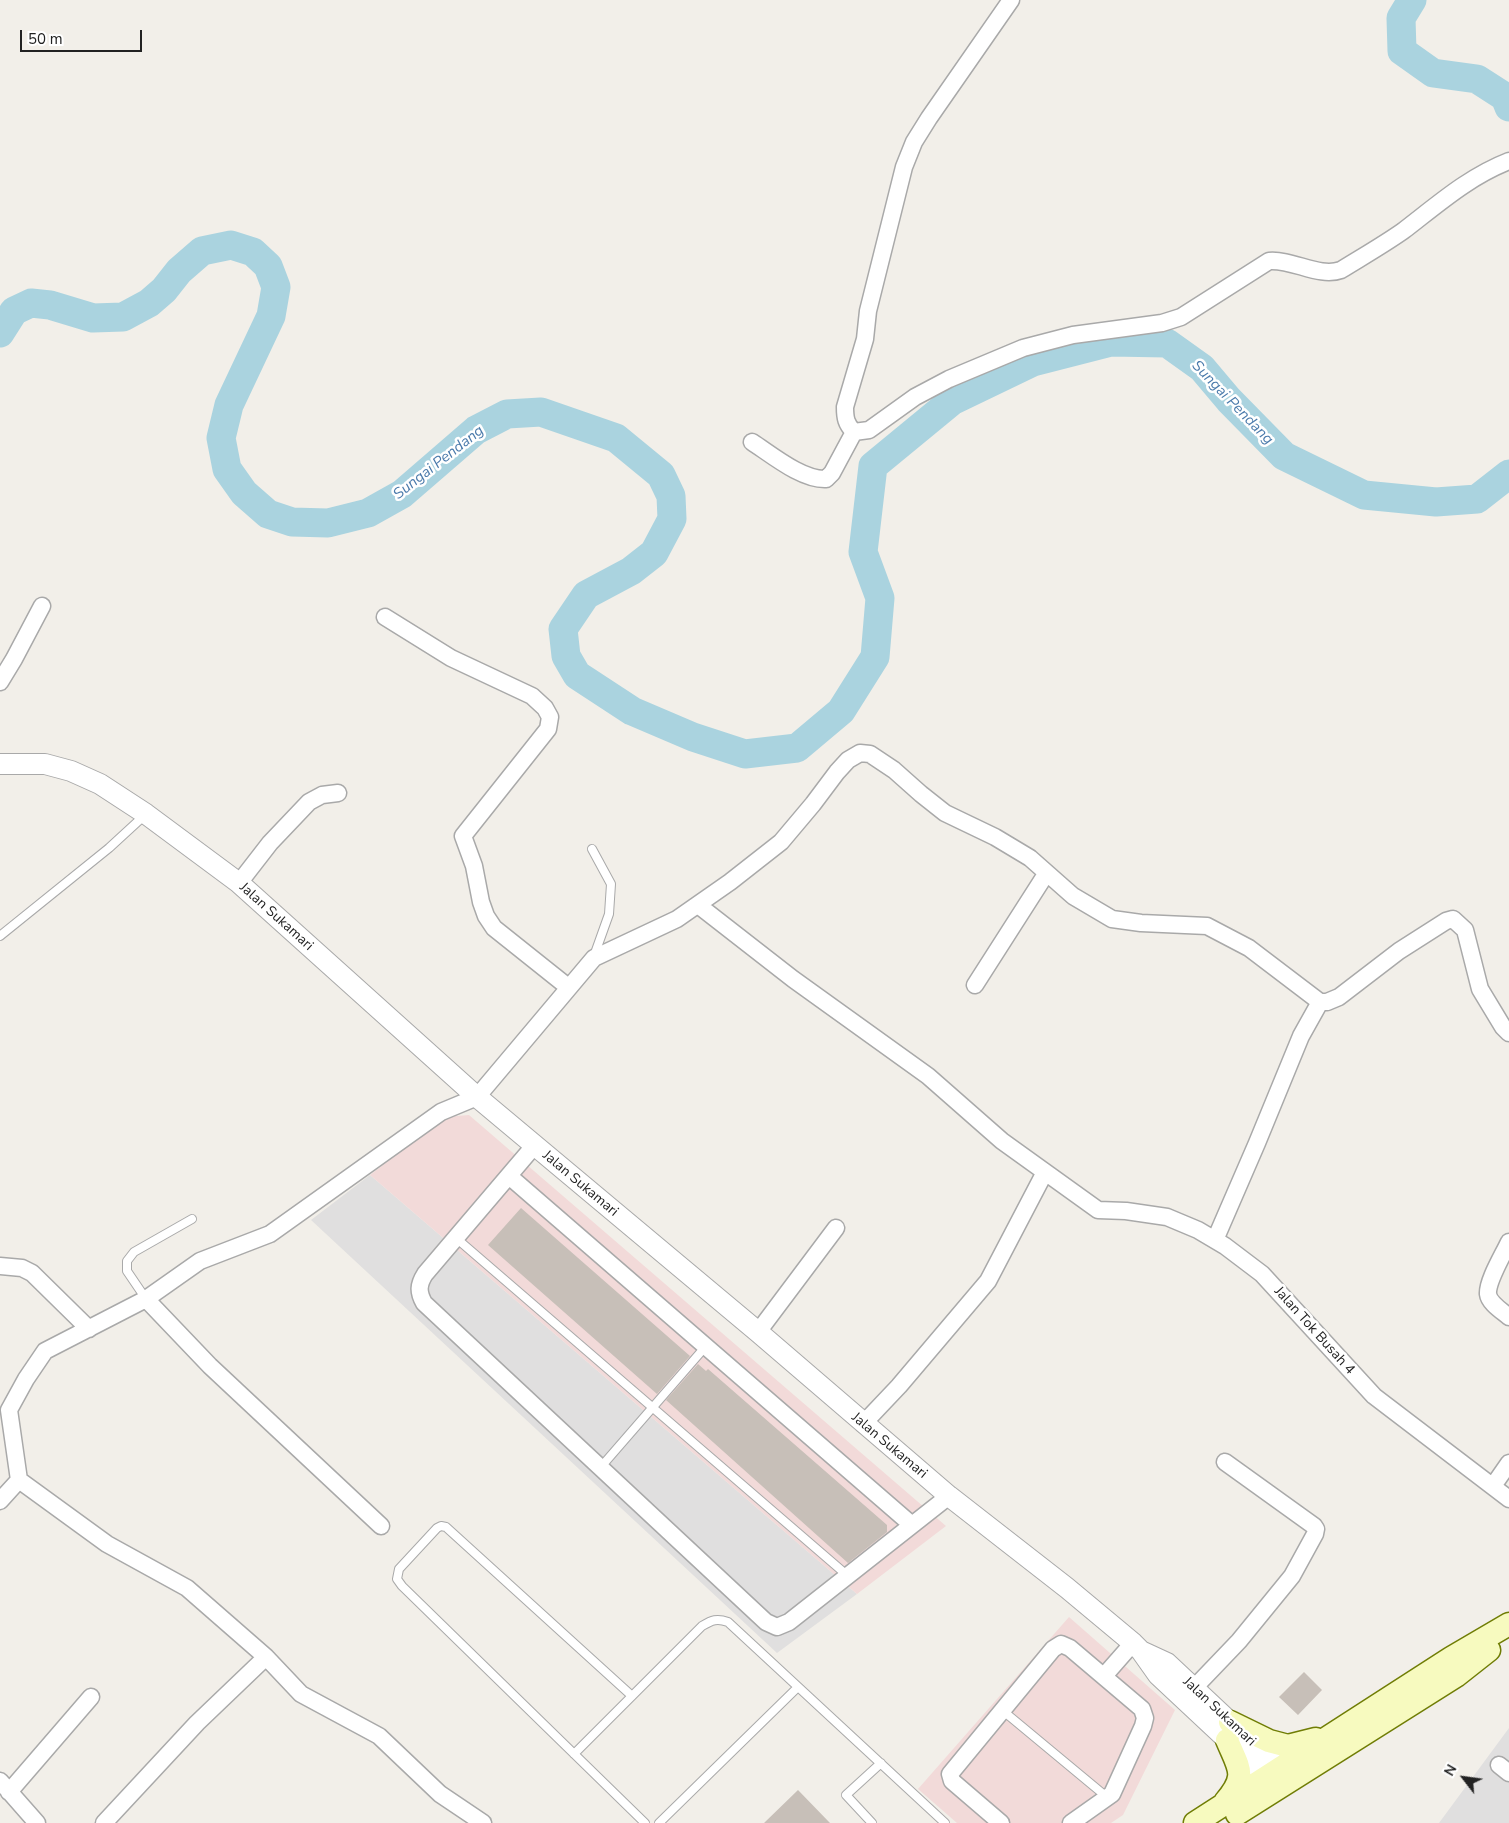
<!DOCTYPE html>
<style>
body{margin:0}
#map{position:relative;width:1509px;height:1823px;overflow:hidden;background:#f2efe9;font-family:"Nunito Sans",sans-serif}
canvas{display:block}
.north{position:absolute;left:1439px;top:1753px;width:50px;height:50px;-webkit-text-stroke:4px #fff;paint-order:stroke;rotate:300deg;font-size:14px;font-weight:700;line-height:20px;text-align:center;color:#222}
.north::after{content:'';display:block;margin:auto;width:18px;height:22px;background:#222;clip-path:polygon(50% 0,100% 100%,50% 72%,0 100%)}
.scale{position:absolute;left:20px;top:30px;width:122px;height:22px;box-sizing:border-box;border:2px solid #222;border-top:0;padding-left:6px;font-size:15px;line-height:18px;white-space:nowrap;color:#222;-webkit-text-stroke:4px #fff;paint-order:stroke}
</style>
<div id="map">
<canvas width="1509" height="1823"></canvas>
<div class="north">N</div>
<div class="scale">50 m</div>
</div>
<script>
const ctx = document.querySelector('canvas').getContext('2d');
ctx.lineJoin = 'round';
function paint(path, color) {
  ctx.fillStyle = color;
  ctx.fill(path, 'evenodd');
}
function stroke(path, color, width, dash) {
  ctx.strokeStyle = color;
  ctx.lineWidth = width;
  ctx.lineCap = dash ? 'butt' : 'round';
  ctx.setLineDash(dash || []);
  ctx.stroke(path);
}
function write(font, color, halo, rows, align = 'center') {
  ctx.font = font + ' "Nunito Sans",sans-serif';
  ctx.lineWidth = 5;
  ctx.setLineDash([]);
  ctx.textBaseline = 'middle';
  ctx.strokeStyle = halo;
  ctx.fillStyle = color;
  for (const [text, x, y, turn = 0] of rows) {
    ctx.save();
    ctx.translate(x, y);
    ctx.rotate((+turn || 0) * Math.PI / 180);
    ctx.textAlign = isNaN(turn) ? turn : align;
    if (halo) ctx.strokeText(text, 0, 0);
    ctx.fillText(text, 0, 0);
    ctx.restore();
  }
}
const residential = new Path2D(`
 M370 1175 857 1594 777 1653 311 1220Z
 M1509 1728V1823H1439Z`);
const commercial = new Path2D(`
 M469 1115 946 1526 857 1594 370 1175 445 1117Z
 M1069 1617 1175 1710 1123 1815 1111 1823H957L918 1789Z`);
const river = new Path2D(`
 M1412 0 1401 18 1402 51 1433 73 1477 79 1505 97 1509 107
 M0 333 14 311 31 303 50 305 93 318 123 317 149 303 164 290 179 271 202 251 231 245 253 252 268 266 276 287 271 316 229 405 221 438 227 469 244 493 268 514 292 522 328 523 368 513 402 494 476 430 507 414 541 412 616 438 661 475 671 496 672 519 654 553 631 571 586 595 563 629 566 656 577 675 632 711 693 737 745 754 797 748 841 711 875 657 880 598 863 552 873 466 952 401 1033 362 1111 342 1167 343 1202 368 1229 400 1284 456 1364 495 1436 502 1477 499 1509 474`);
const building = new Path2D(`
 M521 1208 690 1356 657 1394 488 1245Z
 M698 1364 706 1371 708 1369 887 1525V1532L848 1563 666 1400Z
 M1304 1672 1322 1690 1298 1715 1279 1697Z
 M798 1790 830 1823H764Z`);
const service = new Path2D(`
 M592 849 611 884 609 914 594 956
 M0 936 109 848 146 814
 M456 1238 848 1576
 M146 1299 127 1271V1261L134 1252 192 1219
 M600 1468 706 1346
 M632 1696 446 1527 441 1526 437 1528 399 1569 397 1579 402 1586 645 1823
 M1002 1710 1108 1798
 M574 1754 702 1626C712 1620 717 1618 728 1622L945 1823
 M659 1823 798 1687
 M872 1823 846 1795 881 1763`);
const minor = new Path2D(`
 M1011 0 929 118 914 142 904 167 868 311 865 339 845 407C845 418 846 424 854 432L869 430 915 397 949 379 1023 348 1073 335 1162 323 1181 317 1269 261C1293 259 1319 278 1341 270 1362 257 1383 245 1403 231 1437 205 1468 177 1509 161
 M752 442C772 455 802 480 826 479L832 473 854 432
 M385 617 451 658 532 696 545 708 550 717 548 729 463 836 474 866 481 902 486 916 494 928 568 987
 M0 682 14 659 42 606
 M239 883 270 843 309 802 322 795 338 793
 M698 905 793 979 928 1076 1002 1141 1098 1210 1126 1211 1167 1217 1198 1230 1225 1246 1262 1274 1374 1396 1509 1499
 M975 985 1046 874
 M534 1146 425 1274C418 1285 418 1292 424 1303L766 1622 777 1627 789 1622 949 1496
 M509 1176 912 1525
 M1215 1240 1257 1143 1301 1036 1320 1002
 M1509 1242C1503 1255 1487 1281 1488 1294 1489 1303 1502 1311 1509 1317
 M0 1266 22 1268 32 1273 89 1329
 M146 1299 210 1366 381 1526
 M758 1332 836 1228
 M863 1424 899 1386 988 1281 1045 1172
 M19 1480 9 1410 26 1379 45 1351 146 1299 200 1261 270 1234 441 1112 477 1097 594 958 677 919 730 882 781 842 813 804 837 772 848 760 860 753 870 754 894 770 921 794 945 813 995 837 1030 858 1073 896 1112 919 1141 923 1207 926 1249 948 1320 1002H1327L1339 997 1399 951 1446 921 1453 919 1465 930 1480 989 1503 1027 1509 1033
 M1493 1486 1509 1463
 M0 1501 19 1480 107 1544 187 1588 266 1657 301 1694 379 1736 440 1794 483 1823
 M1104 1676 1133 1643
 M1194 1688 1239 1641 1292 1576 1315 1534 1316 1529 1314 1526 1225 1462
 M1499 1765 1509 1773
 M0 1781 37 1823
 M9 1792 91 1697
 M104 1823 197 1723 266 1657
 M1001 1823 952 1781 950 1774 1053 1649 1061 1644 1070 1648 1142 1709 1145 1718 1143 1726 1112 1794 1071 1823`);
const tertiary = new Path2D(`
 M0 764H45L71 771 100 784 146 814 239 883 477 1097 758 1332 949 1496 1067 1588 1133 1643 1141 1651 1158 1675 1267 1777 1280 1785
 M1141 1651 1167 1663 1280 1769 1292 1777`);
const secondary = new Path2D(`
 M1230 1722 1269 1741 1288 1746 1316 1739
 M1225 1802C1248 1775 1239 1769 1227 1740
 M1237 1814 1456 1676 1489 1650
 M1195 1823 1451 1658 1509 1624`);
const streetNames = [
 ["Jalan Sukamari",276,917,42],
 ["Jalan Sukamari",580,1184,40],
 ["Jalan Tok Busah 4",1314,1331,48],
 ["Jalan Sukamari",889,1446,40],
 ["Jalan Sukamari",1219,1712,43]
];
const waterNames = [
 ["Sungai Pendang",1232,403,46],
 ["Sungai Pendang",439,463,-38]
];
paint(residential, '#e0dfdf');
paint(commercial, '#f2dad9');
stroke(river, '#aad3df', 29);
paint(building, '#c7bfb8');
stroke(service, '#a9a9a9', 10);
stroke(minor, '#a9a9a9', 19);
stroke(tertiary, '#a9a9a9', 22);
stroke(secondary, '#707d05', 25);
stroke(service, '#fff', 8);
stroke(minor, '#fff', 16);
stroke(tertiary, '#fff', 20);
stroke(secondary, '#f7fabf', 22);
write('14px', '#222', '#fff', streetNames);
write('italic 15px', '#4a7aab', '#fff', waterNames);
</script>
